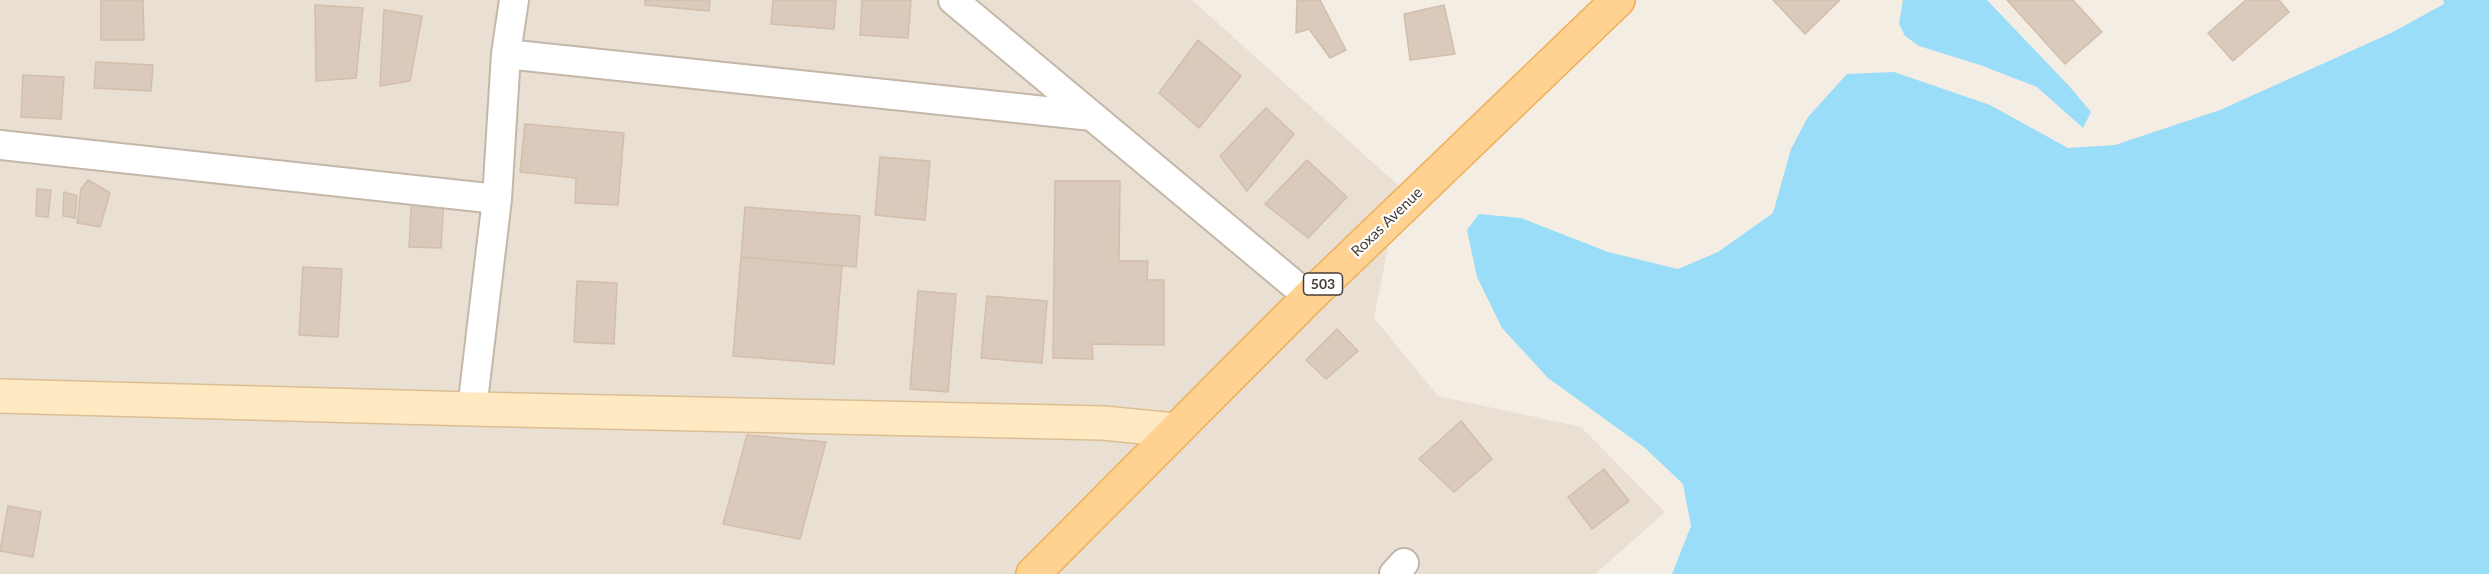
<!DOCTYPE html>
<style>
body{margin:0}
canvas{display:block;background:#f4ede4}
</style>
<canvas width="2489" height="574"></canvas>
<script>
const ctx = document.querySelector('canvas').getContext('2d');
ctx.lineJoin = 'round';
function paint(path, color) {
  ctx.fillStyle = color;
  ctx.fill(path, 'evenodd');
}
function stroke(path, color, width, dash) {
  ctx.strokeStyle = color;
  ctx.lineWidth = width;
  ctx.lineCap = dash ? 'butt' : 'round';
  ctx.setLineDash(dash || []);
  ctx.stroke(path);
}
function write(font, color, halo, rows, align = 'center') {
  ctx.font = font + ' Lato,sans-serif';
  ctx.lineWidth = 4.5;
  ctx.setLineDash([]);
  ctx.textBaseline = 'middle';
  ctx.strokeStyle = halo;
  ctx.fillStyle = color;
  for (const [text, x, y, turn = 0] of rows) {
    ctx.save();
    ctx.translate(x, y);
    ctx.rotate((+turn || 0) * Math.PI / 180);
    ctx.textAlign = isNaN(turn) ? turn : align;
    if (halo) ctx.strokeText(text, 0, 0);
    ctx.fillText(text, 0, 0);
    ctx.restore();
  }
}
const residential = new Path2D(`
 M0 0H1192L1400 187 1374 318 1438 396 1581 427 1665 512 1595 574H0Z`);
const water = new Path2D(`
 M1903 0H1987L2070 87 2091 112 2083 128 2037 87 1980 65 1919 46 1905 36 1899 24Z
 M2443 0H2489V574H1672L1691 526 1683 484 1645 448 1548 378 1502 328 1477 277 1467 230 1479 214 1521 218 1608 252 1678 269 1718 252 1773 213 1791 149 1808 117 1847 74 1894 72 1990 105 2068 148 2115 145 2220 110 2391 33 2444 4Z`);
const building = new Path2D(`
 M101 0H143L144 40H101Z
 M645 0H710L709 11 645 5Z
 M773 0H836L834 29 771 24Z
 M862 0H911L908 38 860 35Z
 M1297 0H1320L1346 50 1330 58 1309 29 1296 33Z
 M1773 0H1840L1805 34Z
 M2007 0H2073L2102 32 2065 64Z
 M2246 0H2279L2289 12 2233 61 2208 33Z
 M315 5 363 8 356 78 316 81Z
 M1444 5 1455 54 1410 60 1404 14Z
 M384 10 422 16 410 81 380 86Z
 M1198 40 1241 76 1199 128 1159 93Z
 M96 62 153 65 151 91 94 88Z
 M23 75 64 77 61 119 21 117Z
 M1266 108 1294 134 1247 191 1220 156Z
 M525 124 624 133 618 205 575 203 576 178 520 172Z
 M880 157 930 161 925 220 875 215Z
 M1307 160 1347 197 1308 238 1265 204Z
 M88 180 110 193 100 227 77 223 81 189Z
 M1055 181H1120L1119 261H1148L1147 280H1164V345L1092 344 1093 359 1053 358Z
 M37 189 51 190 48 217 36 216Z
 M64 192 77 196 75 218 63 216Z
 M412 196 444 198 441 248 409 247Z
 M745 207 860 216 856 267 741 257Z
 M741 257 842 266 834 364 733 356Z
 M303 267 342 269 338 337 299 335Z
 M577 281 617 283 614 344 574 342Z
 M918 291 956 294 948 392 910 389Z
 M987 296 1047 301 1042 363 981 358Z
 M1337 329 1358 351 1326 379 1306 360Z
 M1461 421 1492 459 1454 492 1419 459Z
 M747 435 826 442 800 539 723 524Z
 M1604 469 1629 501 1592 529 1568 497Z
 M8 506 41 512 33 557 0 551Z`);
const street = new Path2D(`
 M953 0 1309 297
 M506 54 1092 116
 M0 145 497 199
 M472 409 497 199 506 54 514 0
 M1394 574 1404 563`);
const secondary = new Path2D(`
 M0 396 472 409 1103 423 1175 430`);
const primary = new Path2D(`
 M1033 574 1309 297 1618 0`);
const shields = [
 [1323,284,39]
];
const shieldNames = [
 ["503",1323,284]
];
const streetNames = [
 ["Roxas Avenue",1387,222,-44]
];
paint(residential, '#e9dfd2');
paint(water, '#9addf8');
paint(building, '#dacabc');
stroke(building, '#d2beab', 1.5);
stroke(street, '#c4b7a9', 32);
stroke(secondary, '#dcbf91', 36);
stroke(primary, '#f0ae56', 36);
stroke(street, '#fff', 28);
stroke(secondary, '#ffe9c3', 33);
stroke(primary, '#ffd292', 33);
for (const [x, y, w] of shields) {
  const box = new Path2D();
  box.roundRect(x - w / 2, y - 11, w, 22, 4.5);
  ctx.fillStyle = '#fff';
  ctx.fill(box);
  stroke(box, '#473d33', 1.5);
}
write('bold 14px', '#473d33', null, shieldNames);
write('15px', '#473d33', '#fff', streetNames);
</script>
